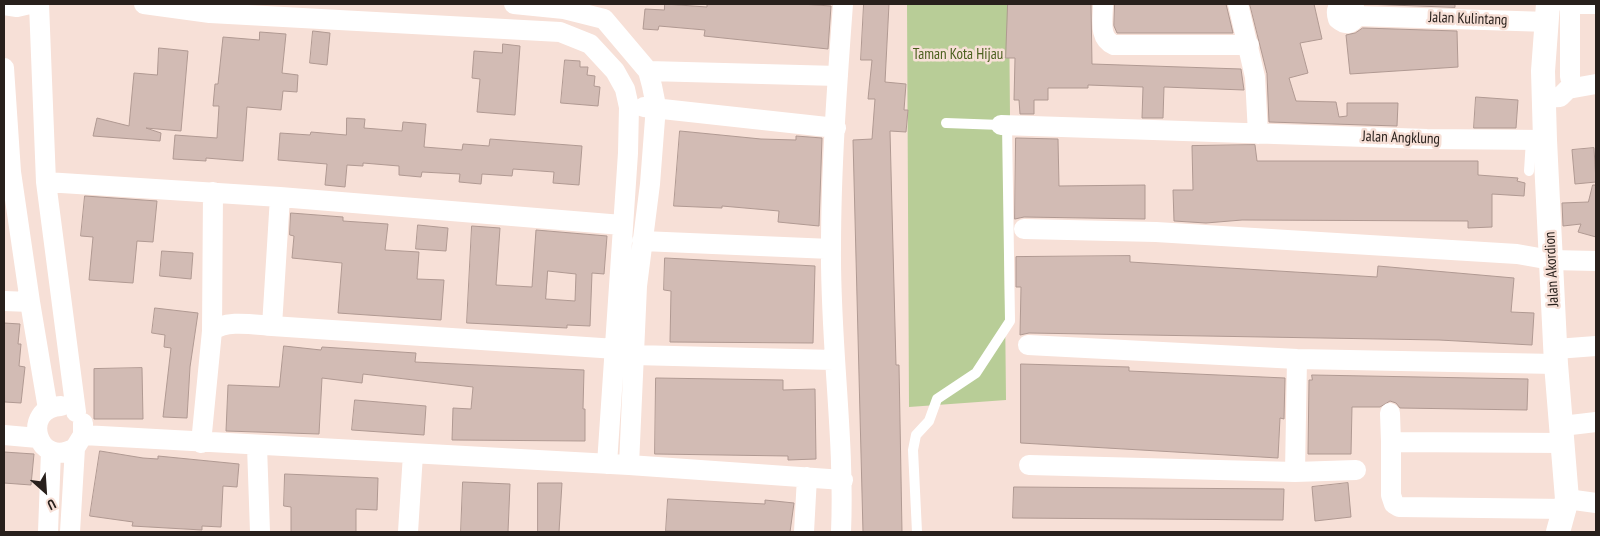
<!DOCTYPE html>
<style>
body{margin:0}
#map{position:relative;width:1600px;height:536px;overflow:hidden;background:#f7e0d7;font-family:"PT Sans Narrow",sans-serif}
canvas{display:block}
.frame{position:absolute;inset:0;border:5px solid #28201c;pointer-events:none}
.north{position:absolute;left:20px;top:466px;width:50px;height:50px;-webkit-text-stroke:4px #f7e0d7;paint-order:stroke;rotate:154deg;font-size:14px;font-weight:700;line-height:20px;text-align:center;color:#28201c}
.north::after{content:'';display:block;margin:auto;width:18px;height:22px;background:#28201c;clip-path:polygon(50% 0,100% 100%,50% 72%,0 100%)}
</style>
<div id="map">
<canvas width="1600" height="536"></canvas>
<div class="frame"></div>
<div class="north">U</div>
</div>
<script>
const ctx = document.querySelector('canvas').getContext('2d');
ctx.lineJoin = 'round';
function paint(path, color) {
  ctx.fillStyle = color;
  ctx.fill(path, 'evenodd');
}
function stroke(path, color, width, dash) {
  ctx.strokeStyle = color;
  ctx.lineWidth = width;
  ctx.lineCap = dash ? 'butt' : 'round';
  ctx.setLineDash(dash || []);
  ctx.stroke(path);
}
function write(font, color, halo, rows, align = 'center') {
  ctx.font = font + ' "PT Sans Narrow",sans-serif';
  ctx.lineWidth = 5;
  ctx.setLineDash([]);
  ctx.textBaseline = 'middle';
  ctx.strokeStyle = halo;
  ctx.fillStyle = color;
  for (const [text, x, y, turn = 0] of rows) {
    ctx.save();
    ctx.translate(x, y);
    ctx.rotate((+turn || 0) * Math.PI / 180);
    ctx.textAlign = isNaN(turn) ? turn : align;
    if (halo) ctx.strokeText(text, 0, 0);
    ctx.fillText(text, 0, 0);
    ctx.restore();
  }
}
const green = new Path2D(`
 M907 4H1009L1010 117 1003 116 1006 400 909 407Z`);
const building = new Path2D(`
 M665 4 707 7V4H801L831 6 828 49 704 36 705 30 659 26 658 30 643 29 645 9 664 10Z
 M864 4H889L885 82 906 84 904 110H908L906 132 890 131 896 365H899L902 532H863L853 140 872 139 875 99H868L872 60H861Z
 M1008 4H1091L1092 64 1241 69 1244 90 1164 87 1163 118H1142L1143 87 1088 85V88H1048V100H1034V114H1020L1019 100H1014L1015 58H1006Z
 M1115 4H1226L1233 33H1117L1114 26Z
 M1250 4H1314L1322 39 1300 43 1308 73 1289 78 1296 101 1336 102 1339 117 1347 116V103H1398L1397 126 1269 122 1267 74Z
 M1365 4H1455V7Z
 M1363 28 1457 31 1458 67 1350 74 1346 35 1355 33Z
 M313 31 330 33 327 65 310 63Z
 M260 32 286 34 282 73 298 75 297 92 283 91 281 110 247 107 243 161 206 158V161L173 159 175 135 217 138 219 106H213L215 84H218L223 37 259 40Z
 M503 44 520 46 515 115 477 112 480 79 472 78 474 51 502 53Z
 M159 48 188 51 181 131 146 128 161 133 160 141 93 136 97 118 129 126 134 73 157 75Z
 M565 60 580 61V67H588L587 75 595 76 594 86 600 87 598 106 561 103Z
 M1476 97 1518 100 1516 128H1474Z
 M347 118 365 119 364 128 402 131 403 122 426 124 424 147 462 150 463 144 489 146 490 139 582 146 579 185 553 183 554 172 513 169 512 176 482 174 481 184 459 182 460 174 422 172 421 177 399 175V166L363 163V166L347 165 345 187 325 185 327 164 278 160 280 133 310 135 311 132 346 135Z
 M680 131 761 139 796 140V136L822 138 819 226 778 222 779 211 722 206V208L674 206Z
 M1016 138 1058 139 1059 186 1145 185V219L1024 217 1015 219Z
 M1255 145 1257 161H1478V175L1518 178 1517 181 1525 183 1524 196 1492 194V227L1468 228V221L1242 220 1206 223 1174 221 1173 190H1193L1192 146Z
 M1594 148 1596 182 1575 184 1572 150Z
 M1593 185H1596V237L1578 232 1581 224 1563 226 1562 203 1588 202Z
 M85 196 157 201 153 242 137 241 133 283 89 280 93 237 81 236Z
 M291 213 343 217V221L388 224 385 250 419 252 417 279 444 280 441 320 338 313 342 263 292 258 294 236 290 235Z
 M418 225 448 228 446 251 416 249Z
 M472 226 500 228 496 285 532 287 536 230 607 236 604 274 592 273 590 326 567 325V328L467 323ZM548 271 576 274 575 301 546 299Z
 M162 251 193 253 191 279 160 276Z
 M1130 256V262L1377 277 1378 266 1514 278 1511 312 1534 313 1532 345 1439 340 1029 333 1020 335 1021 287H1016V257Z
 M665 258 815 266 813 343 670 342 671 291 664 290Z
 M155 308 198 313 190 367 187 418 163 417 171 348 164 347 165 335 152 333Z
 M4 323 20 324 18 344H21L19 366 25 367 21 403 5 402Z
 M284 346 321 350 322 347 416 353 415 362 584 370 583 409H585V441L452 440 453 408 471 409 473 387 363 374 362 383 322 378 319 434 226 431 228 385 279 387Z
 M1021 364 1129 367V371L1285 378 1284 419 1280 418 1278 458 1021 443Z
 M142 368 143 419H94V369Z
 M1312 375 1528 379 1527 410 1400 408 1396 403 1390 401 1380 407H1352L1351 454H1308L1309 380H1312Z
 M656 378 783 380V390L815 389 816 459 788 460V456L655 454Z
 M355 400 426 406 424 435 352 430Z
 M100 451 143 458 158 459V456L239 464 237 487 223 486 221 527 202 526V530L132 526 133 522 90 516Z
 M4 452 34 454 31 485 4 483Z
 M285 474 378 478 377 510 356 509V532H291V507L284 506Z
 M463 482 510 484 508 532H461Z
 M538 483H562L559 532H538Z
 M1348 483 1351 517 1315 521 1312 487Z
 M1014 487 1284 489 1283 520 1013 518Z
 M668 499 765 504V500L794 503 790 532 666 531Z`);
const service = new Path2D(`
 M946 123 1001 125
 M1529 171 1531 140
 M917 532 913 450 916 435 929 421 937 399 976 373 1010 321 1007 125`);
const minor = new Path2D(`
 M39 4 46 182 76 412
 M144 4 210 13 560 32 590 44 615 71 625 89 629 107 628 153 607 464
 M514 4 564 9 604 19 648 71 652 86 656 106 650 184 637 286 629 465
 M1103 4C1103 19 1098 38 1114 45H1249
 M1238 4 1255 77 1258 134
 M1342 4C1336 7 1336 13 1338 19 1346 26 1352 24 1357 16L1353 5
 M1567 4H1596
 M1570 4V77
 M4 5 17 7 30 4
 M1357 16 1548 22
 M4 68 11 172 30 302 48 409
 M648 71 838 76
 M1543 98 1560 97 1568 89 1596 84
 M644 107 836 128
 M1001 125 1427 139 1545 140
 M46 182 280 197 622 225
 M1024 229 1156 232 1517 254 1551 260 1596 261
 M642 241 831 249
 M4 301 30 302
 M272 326 280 197
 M212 331C226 319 255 325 272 326L616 349
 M1028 345 1297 359 1556 364
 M1556 349 1596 346
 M634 355 834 360
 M61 406C20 408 37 470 75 448
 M1390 413 1391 442
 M1562 426 1596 422
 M4 435 38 438
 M83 435 629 465 843 480
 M201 443 212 331 213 192
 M1564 443 1391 442V495L1394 504 1399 507 1566 509
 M257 446 260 532
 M1029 465 1295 472 1356 470
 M1295 472 1297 359
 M1567 499 1596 503
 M48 532 51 451
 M70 532 75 448 83 435V423
 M408 532 413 454
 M804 532 807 477
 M841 532C845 438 830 344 831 249 831 168 837 85 843 4`);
const tertiary = new Path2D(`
 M1548 4 1543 71 1545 140 1556 364 1567 499 1558 532`);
const streetNames = [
 ["Jalan Kulintang",1468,19,2],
 ["Jalan Angklung",1401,138,2],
 ["Jalan Akordion",1552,269,-93]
];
const parkNames = [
 ["Taman Kota Hijau",958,55]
];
paint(green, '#b8cd97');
paint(building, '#d2bbb4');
stroke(building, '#b09992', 1);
stroke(service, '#fff', 10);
stroke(minor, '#fff', 20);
stroke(tertiary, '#fff', 24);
write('15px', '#28201c', '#f7e0d7', streetNames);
write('15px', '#4a5f1d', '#f7e0d7', parkNames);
</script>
